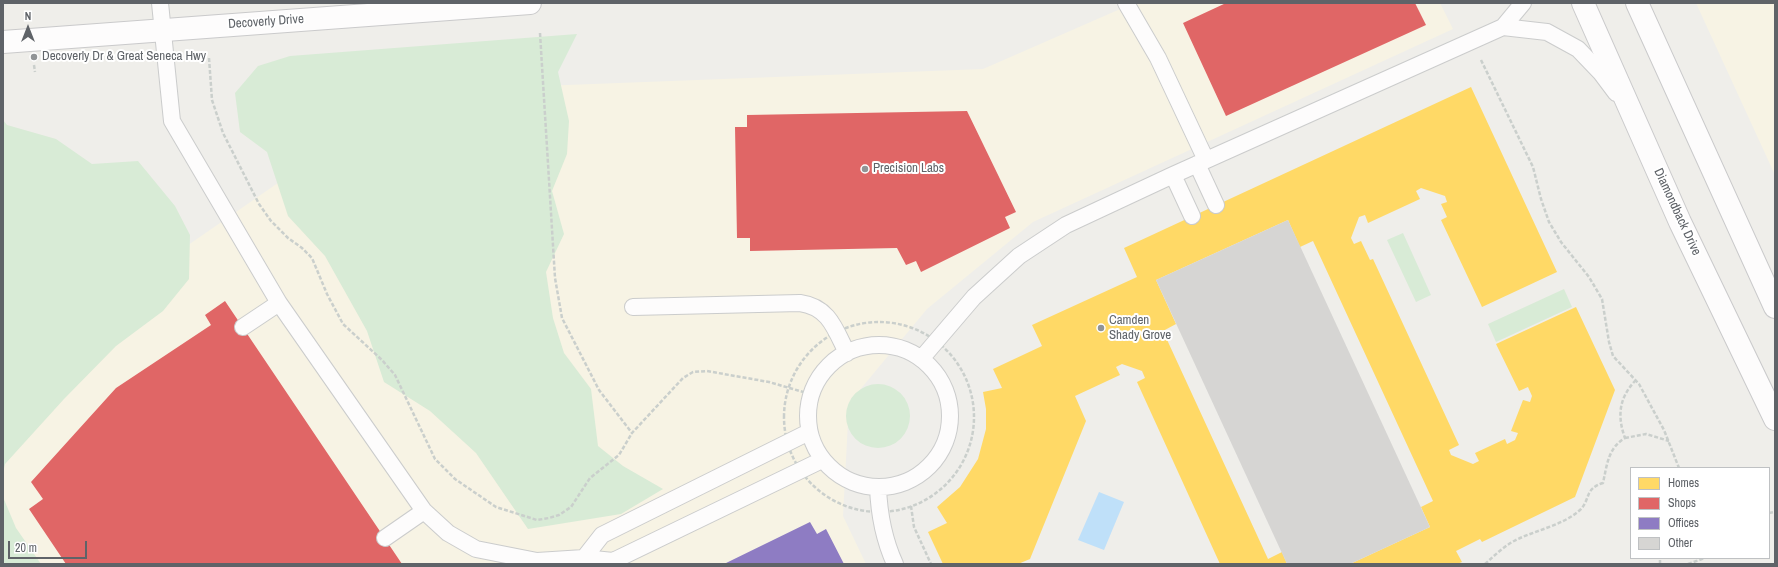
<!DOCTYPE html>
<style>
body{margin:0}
#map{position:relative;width:1778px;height:567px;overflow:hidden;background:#efeeea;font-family:"Archivo Narrow",sans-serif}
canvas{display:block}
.frame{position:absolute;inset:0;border:4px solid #5f6368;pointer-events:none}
.legend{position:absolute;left:1630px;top:467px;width:140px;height:92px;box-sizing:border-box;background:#fff;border:1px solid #bfc1c3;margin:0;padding:5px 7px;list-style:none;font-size:12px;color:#5f6368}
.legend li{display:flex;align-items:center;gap:8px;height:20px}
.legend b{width:20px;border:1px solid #bfc1c3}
.north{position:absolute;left:8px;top:8px;width:40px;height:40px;-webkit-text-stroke:3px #fff;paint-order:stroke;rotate:0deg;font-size:11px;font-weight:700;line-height:16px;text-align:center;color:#5f6368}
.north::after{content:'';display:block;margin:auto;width:14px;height:18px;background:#5f6368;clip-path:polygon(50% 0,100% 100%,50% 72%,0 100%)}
.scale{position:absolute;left:8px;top:541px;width:79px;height:18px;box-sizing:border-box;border:2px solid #5f6368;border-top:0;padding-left:5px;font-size:12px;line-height:14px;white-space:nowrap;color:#5f6368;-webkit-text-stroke:3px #fff;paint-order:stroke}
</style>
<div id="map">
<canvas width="1778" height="567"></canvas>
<div class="frame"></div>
<ul class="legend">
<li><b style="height:11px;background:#ffd966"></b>Homes</li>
<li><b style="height:11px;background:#e06666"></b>Shops</li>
<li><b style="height:11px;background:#8e7cc3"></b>Offices</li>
<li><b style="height:11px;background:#d6d5d3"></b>Other</li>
</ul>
<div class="north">N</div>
<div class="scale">20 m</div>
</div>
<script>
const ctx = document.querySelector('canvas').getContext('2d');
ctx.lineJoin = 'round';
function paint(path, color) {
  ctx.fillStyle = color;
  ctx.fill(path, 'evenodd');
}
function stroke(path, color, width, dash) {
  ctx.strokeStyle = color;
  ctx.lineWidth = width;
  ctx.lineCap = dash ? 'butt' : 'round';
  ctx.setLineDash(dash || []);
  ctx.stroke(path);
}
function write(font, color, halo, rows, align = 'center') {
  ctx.font = font + ' "Archivo Narrow",sans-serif';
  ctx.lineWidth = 4;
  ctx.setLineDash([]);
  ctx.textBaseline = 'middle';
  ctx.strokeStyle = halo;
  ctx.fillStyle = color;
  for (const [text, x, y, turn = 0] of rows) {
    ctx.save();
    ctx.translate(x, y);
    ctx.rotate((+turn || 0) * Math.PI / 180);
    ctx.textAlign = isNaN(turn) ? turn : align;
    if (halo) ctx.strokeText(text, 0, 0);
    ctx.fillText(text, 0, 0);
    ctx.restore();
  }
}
const commercial = new Path2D(`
 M1134 3H1440L1453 29 1033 222 927 309 849 403 843 516 866 564H3V373L411 91 983 69Z
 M1696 3H1775V175Z`);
const green = new Path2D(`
 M577 34 558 72 569 121 567 154 552 191 564 234 546 272 553 318 564 353 591 389 598 446 623 466 663 489 621 514 528 529 476 453 430 411 384 382 367 331 325 256 288 216 267 152 240 132 235 93 258 66 290 56Z
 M3 120 7 125 56 139 92 164 138 161 175 206 190 235 189 279 163 311 116 346 64 399 5 464 3 473Z
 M1403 233 1431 295 1416 302 1387 240Z
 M1564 289 1572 307 1496 342 1488 324Z
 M846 416a32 32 0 1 1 64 0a32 32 0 1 1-64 0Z
 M3 497 16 528 41 564H3Z`);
const water = new Path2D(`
 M1099 492 1124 502 1104 550 1078 540Z`);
const homes = new Path2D(`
 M1471 87 1557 272 1482 307 1441 220 1447 217 1441 204 1447 202 1445 196 1421 188 1416 191 1420 199 1368 223 1365 215 1359 217 1351 238 1354 244 1361 241 1370 260 1373 259 1459 445 1449 450 1451 455 1473 464 1479 461 1475 453 1505 439 1507 444 1515 440 1518 433 1511 431 1523 400 1530 402 1532 396 1528 387 1519 391 1496 344 1576 307 1615 390 1575 497 1482 542 1480 539 1456 551 1462 562 1457 564H1350L1430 527 1421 507 1433 501 1313 241 1300 247 1288 220 1156 280 1176 324 1163 331 1268 559 1282 552 1287 564H1220L1137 382 1145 378 1142 371 1122 364 1116 367 1120 375 1075 396 1086 421 1030 559 1018 564H943L928 532 947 523 937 507 960 487 978 459 986 429V409L983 392 1002 388 993 369 1042 346 1032 325 1137 277 1124 248Z`);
const shops = new Path2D(`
 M1226 3H1415L1426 25 1226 116 1183 23Z
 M967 111 1016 212 1005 217 1010 228 921 272 916 261 906 265 897 248 750 251V238H737L735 127H747V115Z
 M225 301 402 564H66L29 509 43 499 31 482 116 388 211 325 205 315Z`);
const offices = new Path2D(`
 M810 522 817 534 826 529 844 564H724Z`);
const building = new Path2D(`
 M1288 220 1430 527 1350 564H1287L1156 280Z`);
const path = new Path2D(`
 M540 33 555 278 562 318 599 390 632 433 683 378 693 372 707 371 769 382 810 394
 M209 58 212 100 223 133 259 204 271 221 288 238 302 248 312 258 327 294 343 324 382 360 395 375 435 459 455 479 496 507 537 520 549 518 559 515 571 507 590 478 619 455 632 433
 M1481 60 1533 167 1541 199 1549 222 1561 242 1589 277 1602 299 1609 342 1613 356 1639 384 1664 430 1679 468
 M34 65 35 72
 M784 417a95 95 0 1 1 190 0a95 95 0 1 1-190 0Z
 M1625 438 1646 434 1669 441
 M911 506 914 527 931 564
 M1769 513 1775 512
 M1485 564C1494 556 1503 547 1514 541 1535 530 1562 526 1580 510 1591 499 1584 489 1603 483 1607 465 1608 448 1625 438 1617 416 1619 398 1635 381
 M1660 564V558
 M1688 564 1705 558`);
const lane = new Path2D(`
 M160 3 172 121 279 303 424 511 448 533 476 549 537 561 584 558 613 561 822 460
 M1126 3 1158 58 1206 160
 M1503 27 1547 32 1578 49 1601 73 1616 93
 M1197 164 1216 205
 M1173 175 1192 216
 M633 307 800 303C829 307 835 329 847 353
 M243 327 279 303
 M808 416a71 71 0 1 1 142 0a71 71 0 1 1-142 0Z
 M921 359 974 297 1019 256 1066 225 1173 175 1503 27 1523 3
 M878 487C879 514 884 540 895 564
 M385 538 424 511
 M584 558 602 535 809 432`);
const secondary = new Path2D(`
 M1583 3 1680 222 1775 419
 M1637 3 1775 307
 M3 42 530 3`);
const markers = [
 [34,57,4,"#919496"],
 [865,169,4,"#919496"],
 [1101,328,4,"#919496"]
];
const streetNames = [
 ["Decoverly Drive",266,22,-4],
 ["Diamondback Drive",1677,212,65]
];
const poiNames = [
 ["Decoverly Dr & Great Seneca Hwy",42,57],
 ["Precision Labs",873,169],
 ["Camden",1109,321],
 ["Shady Grove",1109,336]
];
paint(commercial, '#f7f3e4');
paint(green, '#d8ebd6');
paint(water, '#bfe0f9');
paint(homes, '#ffd966');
paint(shops, '#e06666');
paint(offices, '#8e7cc3');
paint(building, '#d6d5d3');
stroke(lane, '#cbcccc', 18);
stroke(secondary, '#cacacb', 24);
stroke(path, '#cacfcc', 2.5, [4, 2]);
stroke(lane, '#fdfcfc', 16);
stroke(secondary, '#fdfcfc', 22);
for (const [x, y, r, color] of markers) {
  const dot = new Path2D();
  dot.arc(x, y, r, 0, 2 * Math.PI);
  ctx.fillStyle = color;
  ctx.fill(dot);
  stroke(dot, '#fff', 1.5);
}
write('13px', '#5f6368', '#fff', streetNames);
write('13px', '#5f6368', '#fff', poiNames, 'left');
</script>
